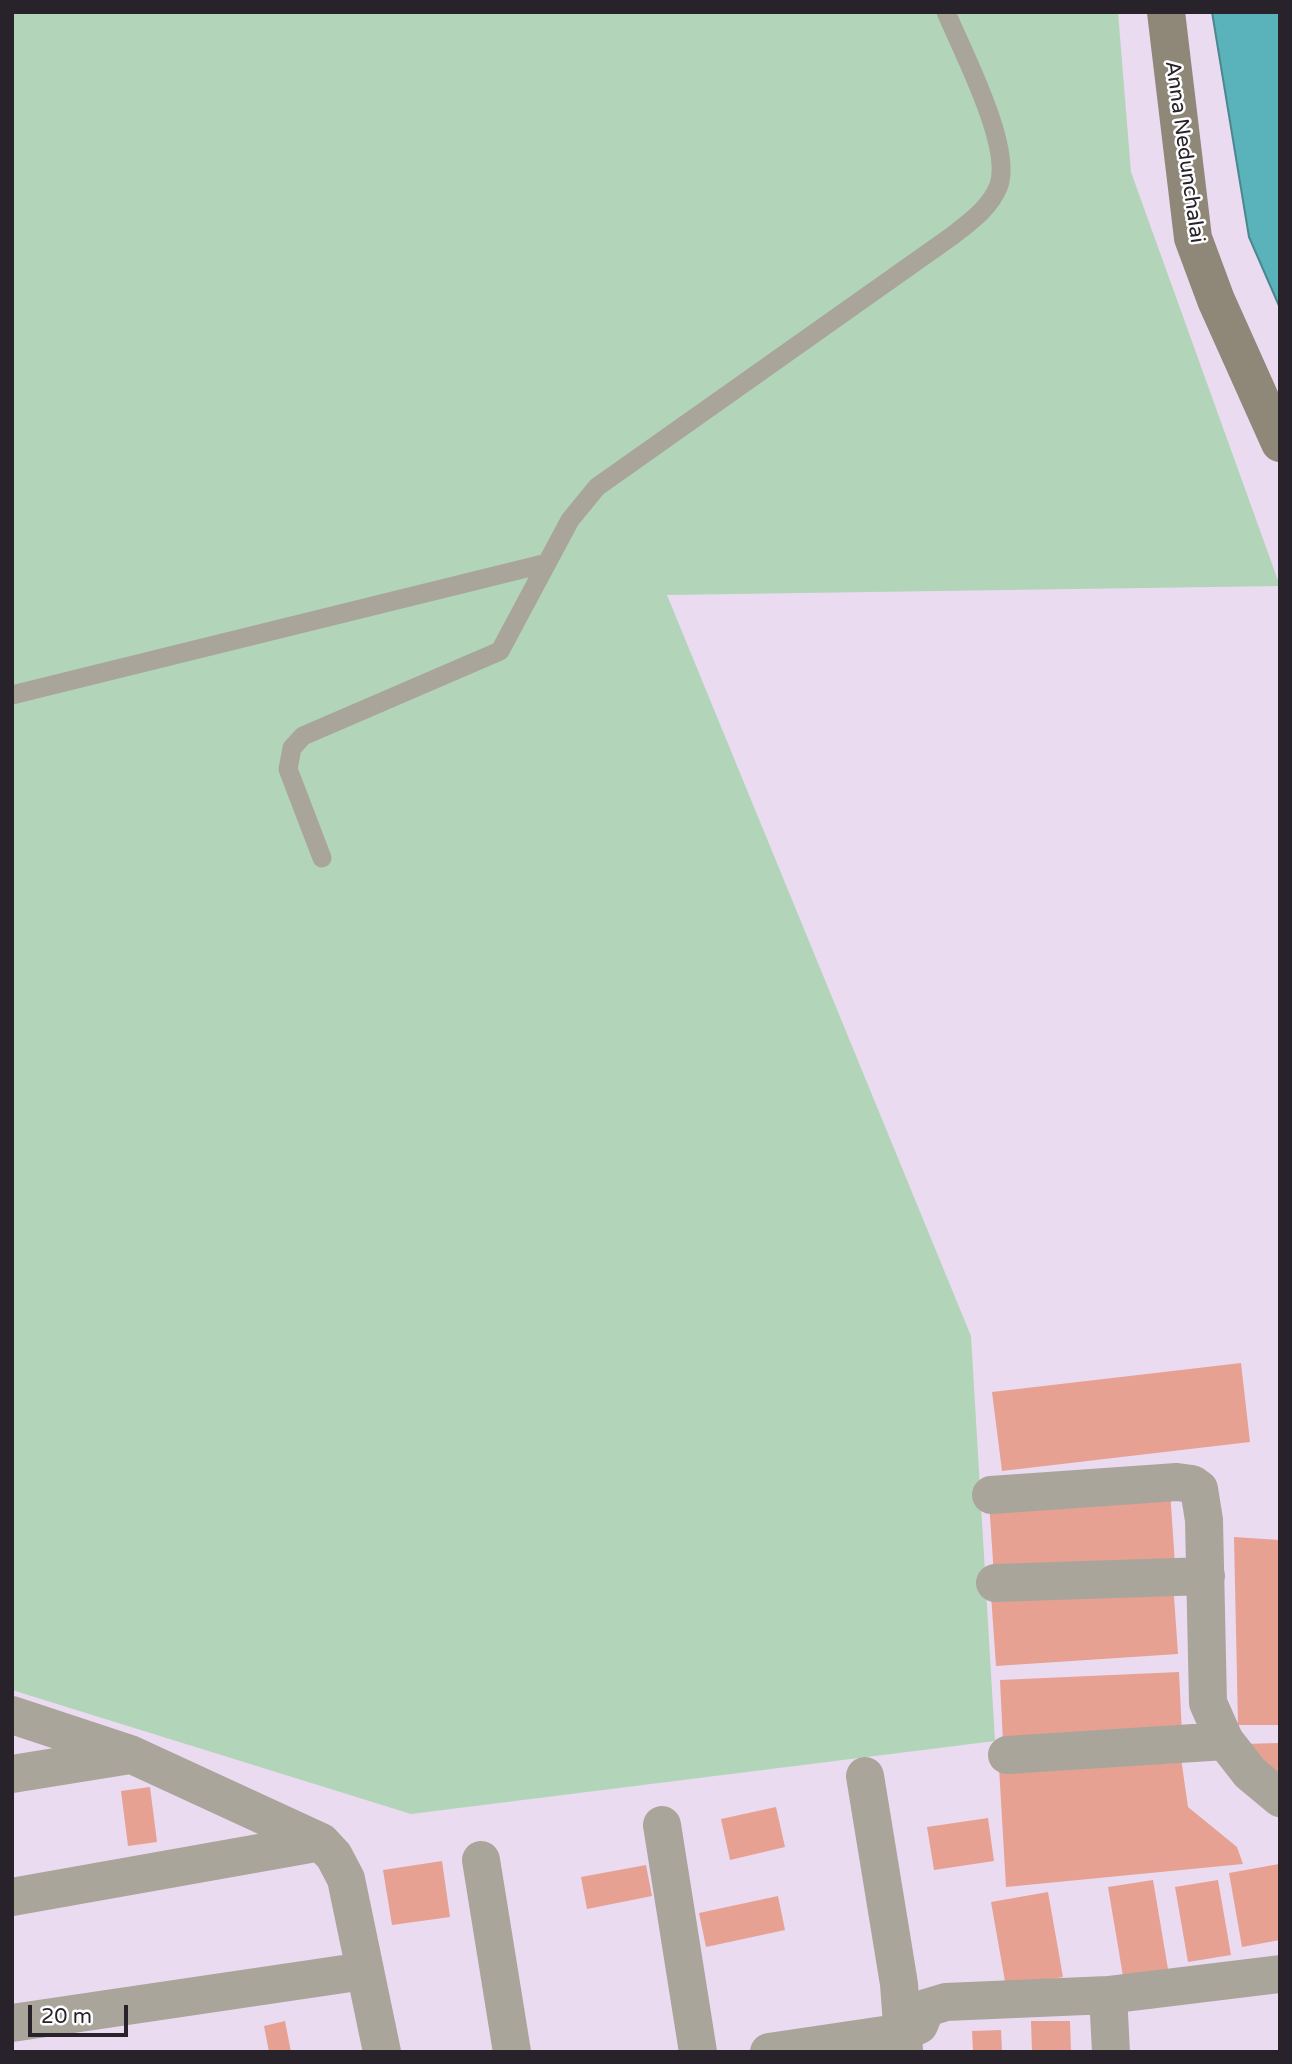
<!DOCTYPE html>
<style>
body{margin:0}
#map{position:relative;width:1292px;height:2064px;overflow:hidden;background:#ebdbf1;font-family:"Varela Round",sans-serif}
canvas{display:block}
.frame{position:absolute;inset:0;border:14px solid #28222a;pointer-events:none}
.scale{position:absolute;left:28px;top:2005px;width:100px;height:32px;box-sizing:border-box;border:4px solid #28222a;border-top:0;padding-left:9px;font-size:21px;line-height:24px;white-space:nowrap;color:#28222a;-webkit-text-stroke:5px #fff;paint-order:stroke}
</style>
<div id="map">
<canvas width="1292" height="2064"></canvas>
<div class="frame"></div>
<div class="scale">20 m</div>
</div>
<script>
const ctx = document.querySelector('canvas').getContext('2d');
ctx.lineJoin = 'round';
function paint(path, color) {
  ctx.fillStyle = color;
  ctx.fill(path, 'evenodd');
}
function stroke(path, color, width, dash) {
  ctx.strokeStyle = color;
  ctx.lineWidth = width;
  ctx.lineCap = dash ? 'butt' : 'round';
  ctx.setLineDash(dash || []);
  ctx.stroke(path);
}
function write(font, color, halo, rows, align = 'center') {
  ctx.font = font + ' "Varela Round",sans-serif';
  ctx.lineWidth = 5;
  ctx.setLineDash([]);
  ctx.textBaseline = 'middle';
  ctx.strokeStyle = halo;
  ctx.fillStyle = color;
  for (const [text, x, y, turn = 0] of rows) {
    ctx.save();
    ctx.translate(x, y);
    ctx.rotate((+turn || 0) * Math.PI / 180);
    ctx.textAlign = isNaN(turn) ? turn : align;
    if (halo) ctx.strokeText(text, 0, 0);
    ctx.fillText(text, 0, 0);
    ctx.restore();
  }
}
const green = new Path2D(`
 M12 12H1118L1131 172 1280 586 667 595 971 1336 995 1741 411 1814 12 1690Z`);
const water = new Path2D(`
 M1212 12H1280V308L1249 237Z`);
const building = new Path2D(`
 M1241 1363 1250 1442 1002 1471 992 1392Z
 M1170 1490 1175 1565 994 1576 989 1502Z
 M1234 1537 1280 1540V1725H1238Z
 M1173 1582 1178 1654 996 1666 991 1595Z
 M1179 1672 1182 1734 1003 1742 1000 1680Z
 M1280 1743V1778L1242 1744Z
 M1181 1758 1188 1807 1237 1847 1243 1864 1006 1887 999 1767Z
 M150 1787 157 1842 128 1846 121 1791Z
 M776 1807 785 1847 730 1860 721 1819Z
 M988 1818 994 1861 934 1870 927 1827Z
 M442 1861 450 1917 392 1925 383 1870Z
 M1279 1864 1280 1940 1242 1947 1229 1873Z
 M646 1865 652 1896 587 1909 581 1877Z
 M1153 1880 1168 1969 1123 1976 1108 1887Z
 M1218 1880 1231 1955 1188 1962 1175 1887Z
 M1048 1892 1063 1977 1006 1987 991 1902Z
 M778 1896 785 1930 706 1947 699 1913Z
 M285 2021 291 2052H269L264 2026Z
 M1031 2021H1070L1071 2052H1032Z
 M1001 2030 1002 2052H973L972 2031Z`);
const lane = new Path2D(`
 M12 695 547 563
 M322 858 288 769 292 748 303 736 500 651 570 520 597 487 952 236C970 222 991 207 999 185 1012 145 962 51 946 12`);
const street = new Path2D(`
 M991 1495 1177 1482 1192 1484 1199 1489 1204 1520 1208 1703 1225 1741 1250 1773 1280 1798
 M995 1583 1206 1576
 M12 1715 130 1754 321 1842 334 1856 346 1879 382 2052
 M1007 1755 1225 1741
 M12 1774 124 1756
 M865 1776 899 1984 904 2050
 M662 1825 698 2052
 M481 1860 512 2052
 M12 1897 321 1842
 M1108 1995 1111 2052
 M12 2023 364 1971
 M769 2052 904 2032 919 2025 926 2008 946 2002 1108 1995 1280 1974`);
const secondary = new Path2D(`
 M1166 12 1193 238 1216 300 1280 443`);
const streetNames = [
 ["Anna Nedunchalai",1184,152,82]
];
paint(green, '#b2d5b9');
paint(water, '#5ab2bb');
stroke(water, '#4b8790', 2);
paint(building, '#e6a192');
stroke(lane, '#aaa59b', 19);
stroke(street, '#aaa59b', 38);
stroke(secondary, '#8f8879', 38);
write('21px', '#28222a', '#fff', streetNames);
</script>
